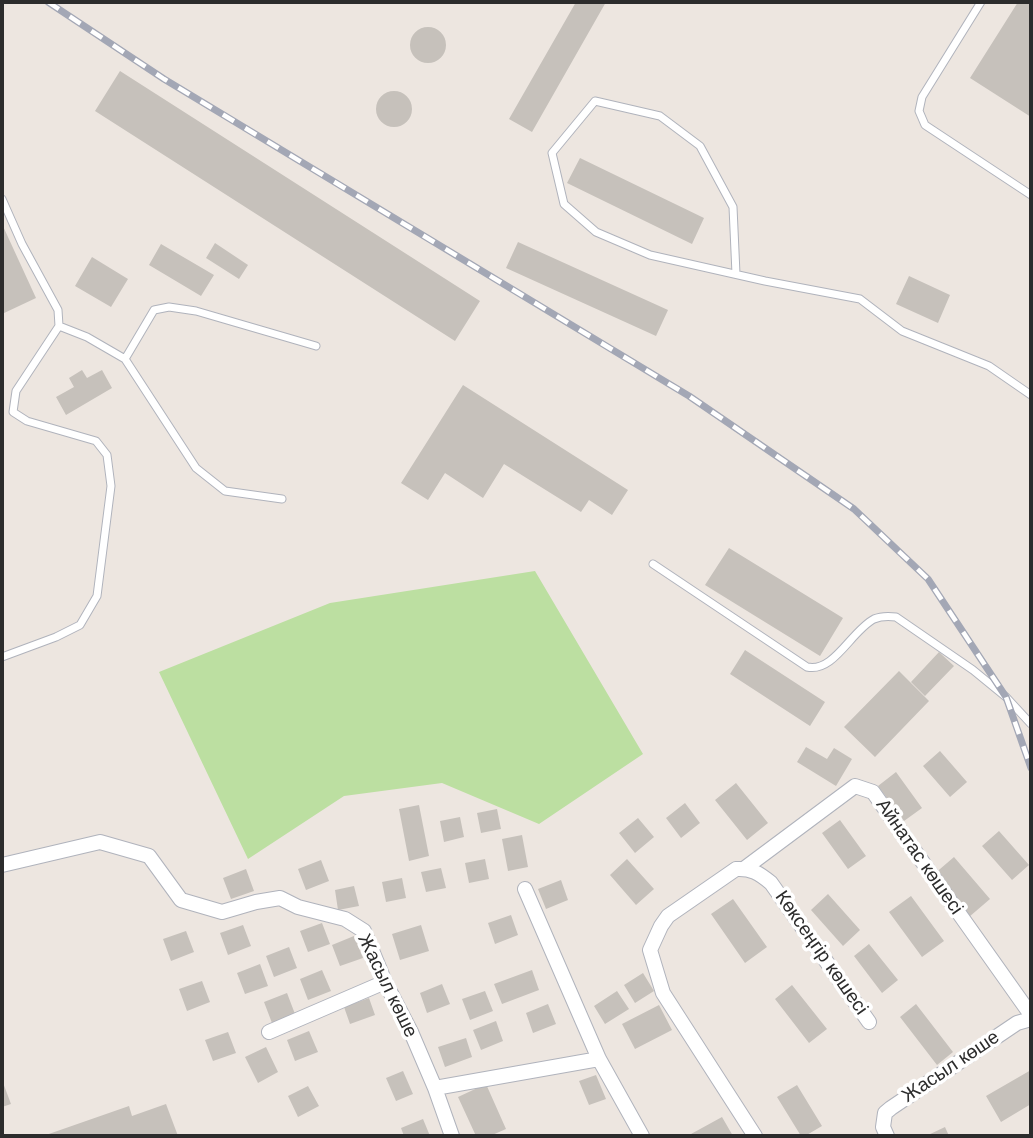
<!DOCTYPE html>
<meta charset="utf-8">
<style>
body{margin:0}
#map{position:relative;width:1033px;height:1138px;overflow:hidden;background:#ede6e0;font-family:Arial,sans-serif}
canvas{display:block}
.frame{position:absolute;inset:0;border:4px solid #2c2c2c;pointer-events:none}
</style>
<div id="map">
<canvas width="1033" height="1138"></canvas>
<div class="frame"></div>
</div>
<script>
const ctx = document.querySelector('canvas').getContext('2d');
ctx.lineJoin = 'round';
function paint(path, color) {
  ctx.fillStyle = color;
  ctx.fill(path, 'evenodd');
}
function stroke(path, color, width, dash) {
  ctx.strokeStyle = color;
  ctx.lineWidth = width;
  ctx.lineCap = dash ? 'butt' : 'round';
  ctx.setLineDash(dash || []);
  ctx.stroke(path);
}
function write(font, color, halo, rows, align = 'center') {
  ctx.font = font + ' Arial,sans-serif';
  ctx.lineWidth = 7;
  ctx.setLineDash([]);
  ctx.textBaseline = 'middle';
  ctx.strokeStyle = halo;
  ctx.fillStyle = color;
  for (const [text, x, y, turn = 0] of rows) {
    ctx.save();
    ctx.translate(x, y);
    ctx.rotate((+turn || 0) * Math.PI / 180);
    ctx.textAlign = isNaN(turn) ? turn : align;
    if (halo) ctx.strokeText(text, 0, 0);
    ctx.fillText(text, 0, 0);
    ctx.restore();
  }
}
const green = new Path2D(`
 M535 571 643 754 539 824 442 783 344 796 248 859 159 672 330 603Z`);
const building = new Path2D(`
 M576 2H606L532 132 509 119Z
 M1018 2H1031V117L970 78Z
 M410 45a18 18 0 1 1 36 0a18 18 0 1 1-36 0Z
 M120 71 480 301 455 341 95 111Z
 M376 109a18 18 0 1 1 36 0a18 18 0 1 1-36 0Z
 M580 158 704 218 692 244 567 183Z
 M2 224 36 298 2 314Z
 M518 242 668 310 656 336 506 268Z
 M215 243 248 265 239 279 206 258Z
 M161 244 214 275 201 296 149 265Z
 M92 257 128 279 111 307 75 286Z
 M909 276 950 295 938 323 896 304Z
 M82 370 87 378 102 370 112 388 66 415 56 397 74 387 69 378Z
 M463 385 628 490 612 515 589 500 581 512 504 464 483 498 445 473 428 500 401 483Z
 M729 548 843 618 820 656 705 585Z
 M745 650 825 702 810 726 730 674Z
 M939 652 954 666 925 696 911 682Z
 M899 671 929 701 875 757 844 727Z
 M806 747 827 759 834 748 852 759 836 786 797 762Z
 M940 751 967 782 950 797 923 766Z
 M896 772 922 808 904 821 878 786Z
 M736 783 768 823 747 840 715 800Z
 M685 803 700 823 681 838 666 818Z
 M419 805 429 856 409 861 399 809Z
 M497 809 501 829 481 833 477 813Z
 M460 817 464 837 444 842 440 821Z
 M638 818 654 837 635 853 619 833Z
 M840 820 866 856 848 869 822 833Z
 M999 831 1029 865 1012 880 982 846Z
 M522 835 528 867 508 871 502 839Z
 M954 857 990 899 969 917 933 875Z
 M485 859 489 879 469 883 465 863Z
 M627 859 654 889 636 905 610 875Z
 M321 860 329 881 306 890 298 869Z
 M441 868 446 888 426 892 421 872Z
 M246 869 254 891 231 899 223 878Z
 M402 878 406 898 386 902 382 882Z
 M561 880 568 900 546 909 538 889Z
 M354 886 359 906 338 910 335 890Z
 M828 894 860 930 843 946 811 910Z
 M911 896 944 941 922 957 889 912Z
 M733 899 767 947 745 963 711 914Z
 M511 915 518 935 495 944 488 923Z
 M322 923 330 944 308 952 300 931Z
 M243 925 251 946 228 955 220 933Z
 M421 925 429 951 400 960 392 934Z
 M186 931 194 952 171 961 163 939Z
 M354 936 363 958 340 966 332 945Z
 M869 944 898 980 882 993 854 956Z
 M289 947 297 968 274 977 266 956Z
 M260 964 268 986 245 994 237 973Z
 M322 970 331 991 308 1000 300 979Z
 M532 970 539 990 502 1004 494 984Z
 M643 973 654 991 635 1003 624 985Z
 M202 981 210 1002 187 1011 179 989Z
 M442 984 450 1004 427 1013 420 993Z
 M792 985 827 1029 809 1043 775 999Z
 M485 991 493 1011 470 1020 462 999Z
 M617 991 629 1009 605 1024 594 1006Z
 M287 993 295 1014 272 1023 264 1002Z
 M369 998 375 1015 350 1024 344 1007Z
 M548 1004 556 1024 533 1033 526 1013Z
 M916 1004 953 1052 937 1065 900 1017Z
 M659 1005 672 1030 635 1049 622 1024Z
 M496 1021 503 1041 481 1050 473 1030Z
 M309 1031 318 1052 295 1061 287 1040Z
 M228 1032 236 1053 213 1061 205 1040Z
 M466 1038 472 1057 445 1067 438 1047Z
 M266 1047 278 1072 258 1083 245 1057Z
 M1031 1070V1104L1001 1122 986 1096Z
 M403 1071 413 1094 396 1101 386 1078Z
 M596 1075 606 1099 589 1105 579 1081Z
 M2 1080 11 1104 2 1107Z
 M486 1084 506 1129 490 1136H476L458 1097Z
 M797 1085 822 1126 805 1136H801L777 1097Z
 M308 1086 319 1106 298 1117 288 1096Z
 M166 1104 178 1136H43L129 1106 132 1116Z
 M722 1117 733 1136H693L691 1134Z
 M423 1119 430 1136H404L401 1128Z
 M945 1127 949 1136H926Z`);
const service = new Path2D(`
 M981 2 922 97 919 111 925 125 1031 195
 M2 199 22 244 58 310 59 326 16 391 13 412 27 421 96 441 107 455 111 486 97 596 80 625 56 637 2 657
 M736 274 733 207 700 146 660 116 595 101 552 153 564 204 596 232 650 255 765 281 860 299 902 331 989 366 1031 395
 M59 326 87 337 125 359 196 468 225 491 282 499
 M125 359 154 310 169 307 196 311 316 346
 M653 564 807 667C834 673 851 631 874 619 881 616 888 616 896 617L973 670 1006 697 1031 724`);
const minor = new Path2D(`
 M2 865 100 842 149 856 181 900 222 912 256 902 280 898 298 907 345 919 364 931 385 982 411 1032 435 1088 452 1136
 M745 868 855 786 873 792 1031 1015
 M525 889 599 1059 642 1136
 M269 1032 385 982
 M435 1088 599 1059
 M755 1136 663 993 650 950 661 926 668 916 736 869C751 868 759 873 771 883L869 1022
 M887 1136 883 1127 885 1113 891 1108 1017 1023 1031 1019`);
const rail = new Path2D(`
 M48 2 164 79 689 396 854 509 928 579 1006 697 1031 768`);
const streetNames = [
 ["Айнатас көшесі",919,857,55],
 ["Көксеңгір көшесі",821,953,55],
 ["Жасыл көше",387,986,64],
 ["Жасыл көше",951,1067,-34]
];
paint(green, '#bcdfa1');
paint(building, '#c6c1bb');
stroke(service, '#b0b3bc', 9);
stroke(minor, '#b0b3bc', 16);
stroke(service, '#fff', 7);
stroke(minor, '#fff', 14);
stroke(rail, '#a3a7b5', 7);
stroke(rail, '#fff', 4.5, [13]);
write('19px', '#2c2c2c', '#fff', streetNames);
</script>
